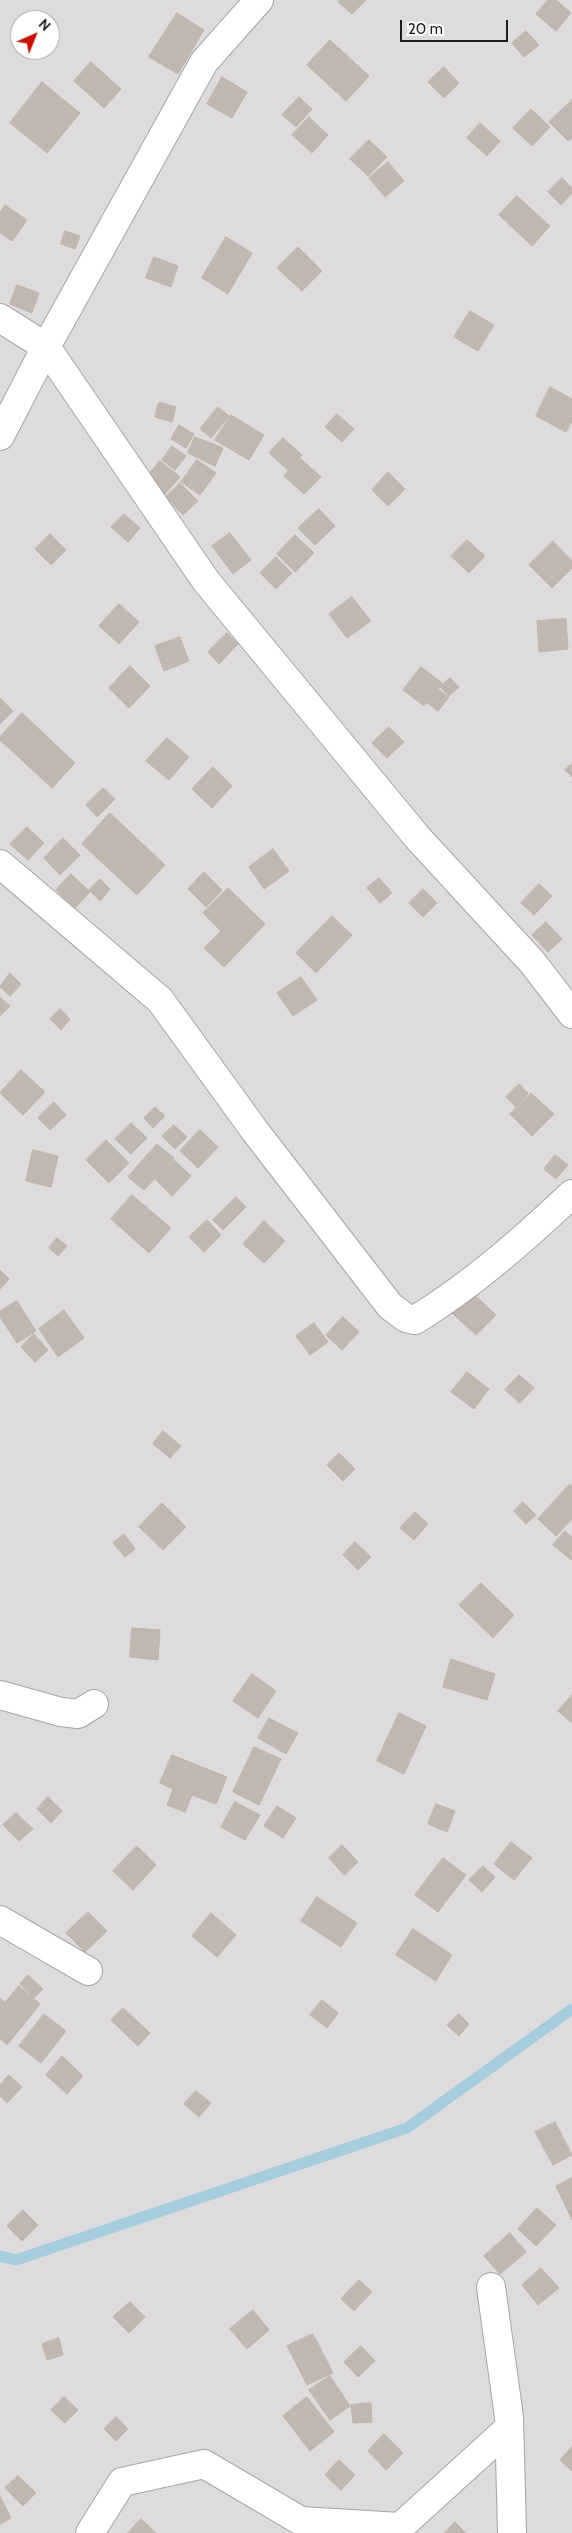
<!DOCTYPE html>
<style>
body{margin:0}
#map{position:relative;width:572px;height:2533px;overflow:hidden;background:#f0ede4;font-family:Cabin,sans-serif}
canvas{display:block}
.north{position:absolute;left:10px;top:10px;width:50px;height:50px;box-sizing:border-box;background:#fff;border:1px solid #a5a5a5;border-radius:50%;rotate:44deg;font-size:14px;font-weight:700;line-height:20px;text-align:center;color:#1e1e1e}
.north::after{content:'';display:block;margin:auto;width:18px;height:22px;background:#cd0d00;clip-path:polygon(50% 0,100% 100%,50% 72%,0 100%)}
.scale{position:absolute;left:400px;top:20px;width:108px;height:22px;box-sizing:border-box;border:2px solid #1e1e1e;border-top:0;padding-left:6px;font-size:15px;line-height:18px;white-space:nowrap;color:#1e1e1e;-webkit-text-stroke:4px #fff;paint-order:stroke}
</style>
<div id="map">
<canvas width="572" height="2533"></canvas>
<div class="north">N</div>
<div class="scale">20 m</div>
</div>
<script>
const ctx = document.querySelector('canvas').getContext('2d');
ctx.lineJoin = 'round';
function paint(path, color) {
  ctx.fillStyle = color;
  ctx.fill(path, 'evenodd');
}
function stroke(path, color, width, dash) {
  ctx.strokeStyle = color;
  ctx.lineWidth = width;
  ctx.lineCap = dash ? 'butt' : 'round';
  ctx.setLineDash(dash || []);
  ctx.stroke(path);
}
const residential = new Path2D(`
 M0 0H572V2533H0ZM20 20H50V50H20Z`);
const stream = new Path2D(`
 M0 2256 16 2260 407 2128 572 2009`);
const building = new Path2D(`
 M340 0H366L352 14 338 2Z
 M548 0H556L571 13 556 31 536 14Z
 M177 13 204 30 178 74 149 57Z
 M526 31 539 45 524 57 512 43Z
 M330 40 369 76 346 101 307 65Z
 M91 62 121 89 104 108 74 81Z
 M444 67 459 83 444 98 428 82Z
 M222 77 247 92 232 118 207 104Z
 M42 82 80 113 47 153 10 123Z
 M299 97 312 109 296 127 282 115Z
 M572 100V138L568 141 549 122Z
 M531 109 550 127 532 146 513 128Z
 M309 117 328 135 312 153 292 135Z
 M480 123 500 141 487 156 467 138Z
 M369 140 387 157 368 176 350 159Z
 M388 162 404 181 385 197 369 178Z
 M562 178 572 188V193L561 205 548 192Z
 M517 196 550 226 532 246 499 215Z
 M5 205 27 220 12 241 0 233V213Z
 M65 231 80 236 75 249 61 244Z
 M226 237 252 253 228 294 202 278Z
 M298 247 322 271 302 291 277 268Z
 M154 257 178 266 171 287 146 278Z
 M17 285 39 293 32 313 10 304Z
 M470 311 494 325 478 351 454 337Z
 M550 387 572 399V421L566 432 536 416Z
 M159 402 176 407 172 422 155 417Z
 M218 407 229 416 211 438 200 429Z
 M337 414 354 429 342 442 325 427Z
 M231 415 264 435 249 460 215 440Z
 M179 425 194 434 186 448 171 439Z
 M195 437 223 448 215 466 188 453Z
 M283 438 302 455 288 470 269 453Z
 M172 446 186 456 175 470 162 460Z
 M300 458 321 477 304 494 284 476Z
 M197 460 216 473 200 495 181 482Z
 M160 461 180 477 164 495 145 479Z
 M388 472 405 489 388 506 372 490Z
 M180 483 198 501 183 515 166 497Z
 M319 509 335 526 315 545 298 528Z
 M124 514 140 528 128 542 111 527Z
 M230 533 251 560 233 574 212 546Z
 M50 534 66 550 51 565 35 549Z
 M295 535 314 553 295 572 277 554Z
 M467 540 485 556 469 573 451 556Z
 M553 541 572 561V568L552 588 529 565Z
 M276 557 292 573 276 589 260 573Z
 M352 597 371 621 347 638 329 614Z
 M119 604 139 622 119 644 99 626Z
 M566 619 568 649 539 652 537 621Z
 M227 633 238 644 219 664 208 652Z
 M180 637 189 661 164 671 155 646Z
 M130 666 150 686 129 708 109 688Z
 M421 667 442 683 438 689 449 697 438 711 426 702 424 706 403 690Z
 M450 678 459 687 449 696 440 687Z
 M0 698 13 711 0 724Z
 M22 713 75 763 52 788 0 740V737Z
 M389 727 404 742 387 758 372 743Z
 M167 738 189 757 169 780 146 761Z
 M572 764V777L565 770Z
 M213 767 232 786 212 808 192 789Z
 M103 788 115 799 97 817 86 805Z
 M110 813 165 865 137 895 82 844Z
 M27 827 44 843 28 860 10 844Z
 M63 838 80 855 60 875 44 858Z
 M273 849 289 871 264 889 249 867Z
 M204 872 222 890 206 907 188 889Z
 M71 874 90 892 75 908 56 890Z
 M379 878 392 893 380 903 367 888Z
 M100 879 110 889 100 901 89 890Z
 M539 884 552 896 534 915 521 903Z
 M228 888 265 924 224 967 204 948 221 931 203 913Z
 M423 889 437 903 423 917 409 903Z
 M332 916 352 935 316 973 296 953Z
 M546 922 562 939 548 952 532 935Z
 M10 973 21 984 10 996 0 987Z
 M301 977 317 1000 293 1016 277 993Z
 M0 997 10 1006 0 1016Z
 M60 1009 70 1019 61 1030 50 1019Z
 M21 1070 45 1092 23 1115 0 1093Z
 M519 1084 528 1093 516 1107 506 1097Z
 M531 1093 554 1114 532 1136 510 1114Z
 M54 1102 66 1115 50 1130 38 1118Z
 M155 1107 165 1116 153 1128 144 1118Z
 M131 1123 147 1138 131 1154 115 1139Z
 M174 1125 187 1137 175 1149 162 1136Z
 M200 1130 218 1147 198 1168 180 1151Z
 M106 1140 129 1163 109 1183 86 1160Z
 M157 1144 174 1158 144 1190 128 1177Z
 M33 1150 58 1156 51 1187 26 1181Z
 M555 1155 568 1165 556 1179 544 1169Z
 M174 1160 191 1176 172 1196 155 1179Z
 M132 1195 171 1228 149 1253 111 1219Z
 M236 1197 246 1207 223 1230 213 1220Z
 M207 1220 221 1235 204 1252 189 1237Z
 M264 1221 285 1241 264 1263 243 1244Z
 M57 1238 67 1246 58 1256 49 1248Z
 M0 1270 9 1279 0 1289Z
 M471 1292 496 1315 476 1335 452 1313Z
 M17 1301 36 1331 17 1343 0 1317V1311Z
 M64 1310 84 1338 58 1357 39 1329Z
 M343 1317 359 1332 342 1350 326 1335Z
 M314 1323 328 1342 310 1355 296 1336Z
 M34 1334 48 1350 35 1362 21 1347Z
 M467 1372 489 1389 474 1409 451 1392Z
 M519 1375 534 1388 520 1403 505 1390Z
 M163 1431 181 1446 170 1458 153 1444Z
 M339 1453 355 1469 343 1481 327 1465Z
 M570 1484 572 1486V1519L556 1536 538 1519Z
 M523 1502 536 1515 526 1524 514 1511Z
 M162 1503 186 1527 163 1550 139 1527Z
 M415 1512 428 1524 414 1540 400 1528Z
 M565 1531 572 1537 571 1560 553 1545Z
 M124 1534 135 1549 125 1557 113 1543Z
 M355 1542 371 1557 358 1570 343 1555Z
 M481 1583 514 1615 493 1638 459 1605Z
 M132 1628 160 1630 158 1660 130 1657Z
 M451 1659 495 1674 487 1700 443 1687Z
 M252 1674 276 1691 258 1718 233 1701Z
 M572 1695V1723L558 1711Z
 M399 1713 426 1726 404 1774 377 1761Z
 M269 1718 298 1733 286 1754 258 1738Z
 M254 1747 281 1759 259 1805 233 1792Z
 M172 1755 227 1777 216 1804 192 1795 185 1812 167 1805 173 1789 160 1783Z
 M48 1797 62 1811 51 1823 37 1809Z
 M235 1802 260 1815 245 1840 221 1827Z
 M436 1804 455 1811 447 1832 428 1824Z
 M277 1806 296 1818 283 1838 264 1826Z
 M16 1813 33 1829 19 1841 3 1825Z
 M511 1842 532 1858 514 1880 494 1864Z
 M342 1845 358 1862 344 1875 329 1858Z
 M137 1846 156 1865 133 1890 113 1871Z
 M443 1858 466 1875 438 1912 415 1895Z
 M483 1866 495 1877 482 1892 469 1880Z
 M317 1897 357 1923 341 1947 301 1921Z
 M88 1912 107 1931 85 1952 66 1933Z
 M211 1913 236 1935 217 1957 192 1936Z
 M413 1929 452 1955 436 1981 396 1955Z
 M28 1975 43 1989 34 1998 20 1984Z
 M19 1986 40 2004 7 2045 0 2039V1998L5 2002Z
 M322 2000 338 2013 327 2028 310 2015Z
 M123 2008 150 2033 138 2046 111 2020Z
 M44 2014 66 2031 41 2063 19 2046Z
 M459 2014 469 2024 459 2036 447 2025Z
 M62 2056 83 2076 67 2094 46 2075Z
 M9 2075 22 2087 7 2103 0 2096V2085Z
 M196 2091 211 2103 199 2117 184 2104Z
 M555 2122 572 2155 553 2165 535 2132Z
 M572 2178V2220L556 2186Z
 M537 2208 556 2225 536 2246 518 2229Z
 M23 2210 38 2225 22 2241 7 2226Z
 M510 2233 526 2252 500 2274 484 2256Z
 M541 2268 559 2288 538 2305 522 2285Z
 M359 2280 372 2292 354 2311 341 2299Z
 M130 2302 145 2317 129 2333 113 2317Z
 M253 2310 269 2330 247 2349 230 2329Z
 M313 2334 333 2373 307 2385 287 2346Z
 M59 2338 63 2355 47 2360 42 2344Z
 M361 2346 375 2361 358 2377 344 2362Z
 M330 2376 350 2406 330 2420 309 2390Z
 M64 2397 78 2410 65 2423 51 2410Z
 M307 2397 334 2432 310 2451 283 2416Z
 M371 2403 372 2422 353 2423 351 2405Z
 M116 2417 128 2429 116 2441 104 2429Z
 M384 2434 403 2453 386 2470 368 2451Z
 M572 2447V2471L560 2460Z
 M339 2460 355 2475 341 2490 325 2475Z
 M18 2476 36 2493 23 2506 5 2488Z
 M0 2496 11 2518 0 2524Z
 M141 2519 156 2533H128Z
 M455 2522 466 2533H445Z`);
const minor = new Path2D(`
 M0 318 46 347 206 581 417 837 532 962 572 1014
 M0 436 46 347 204 62 259 0
 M0 864 160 1000 255 1131 390 1306 406 1318 415 1320C472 1285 523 1240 572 1194
 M0 1695 61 1712 78 1714 94 1704
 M0 1920 88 1971
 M491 2287 509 2417 512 2533
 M90 2533 122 2482 204 2464 301 2521 400 2527 509 2428`);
paint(residential, '#dddbdb');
stroke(stream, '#a4cdde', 11);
paint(building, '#c0b8b0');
stroke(building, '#c2b4a6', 1);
stroke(minor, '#a5a5a5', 30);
stroke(minor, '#fff', 28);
</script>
